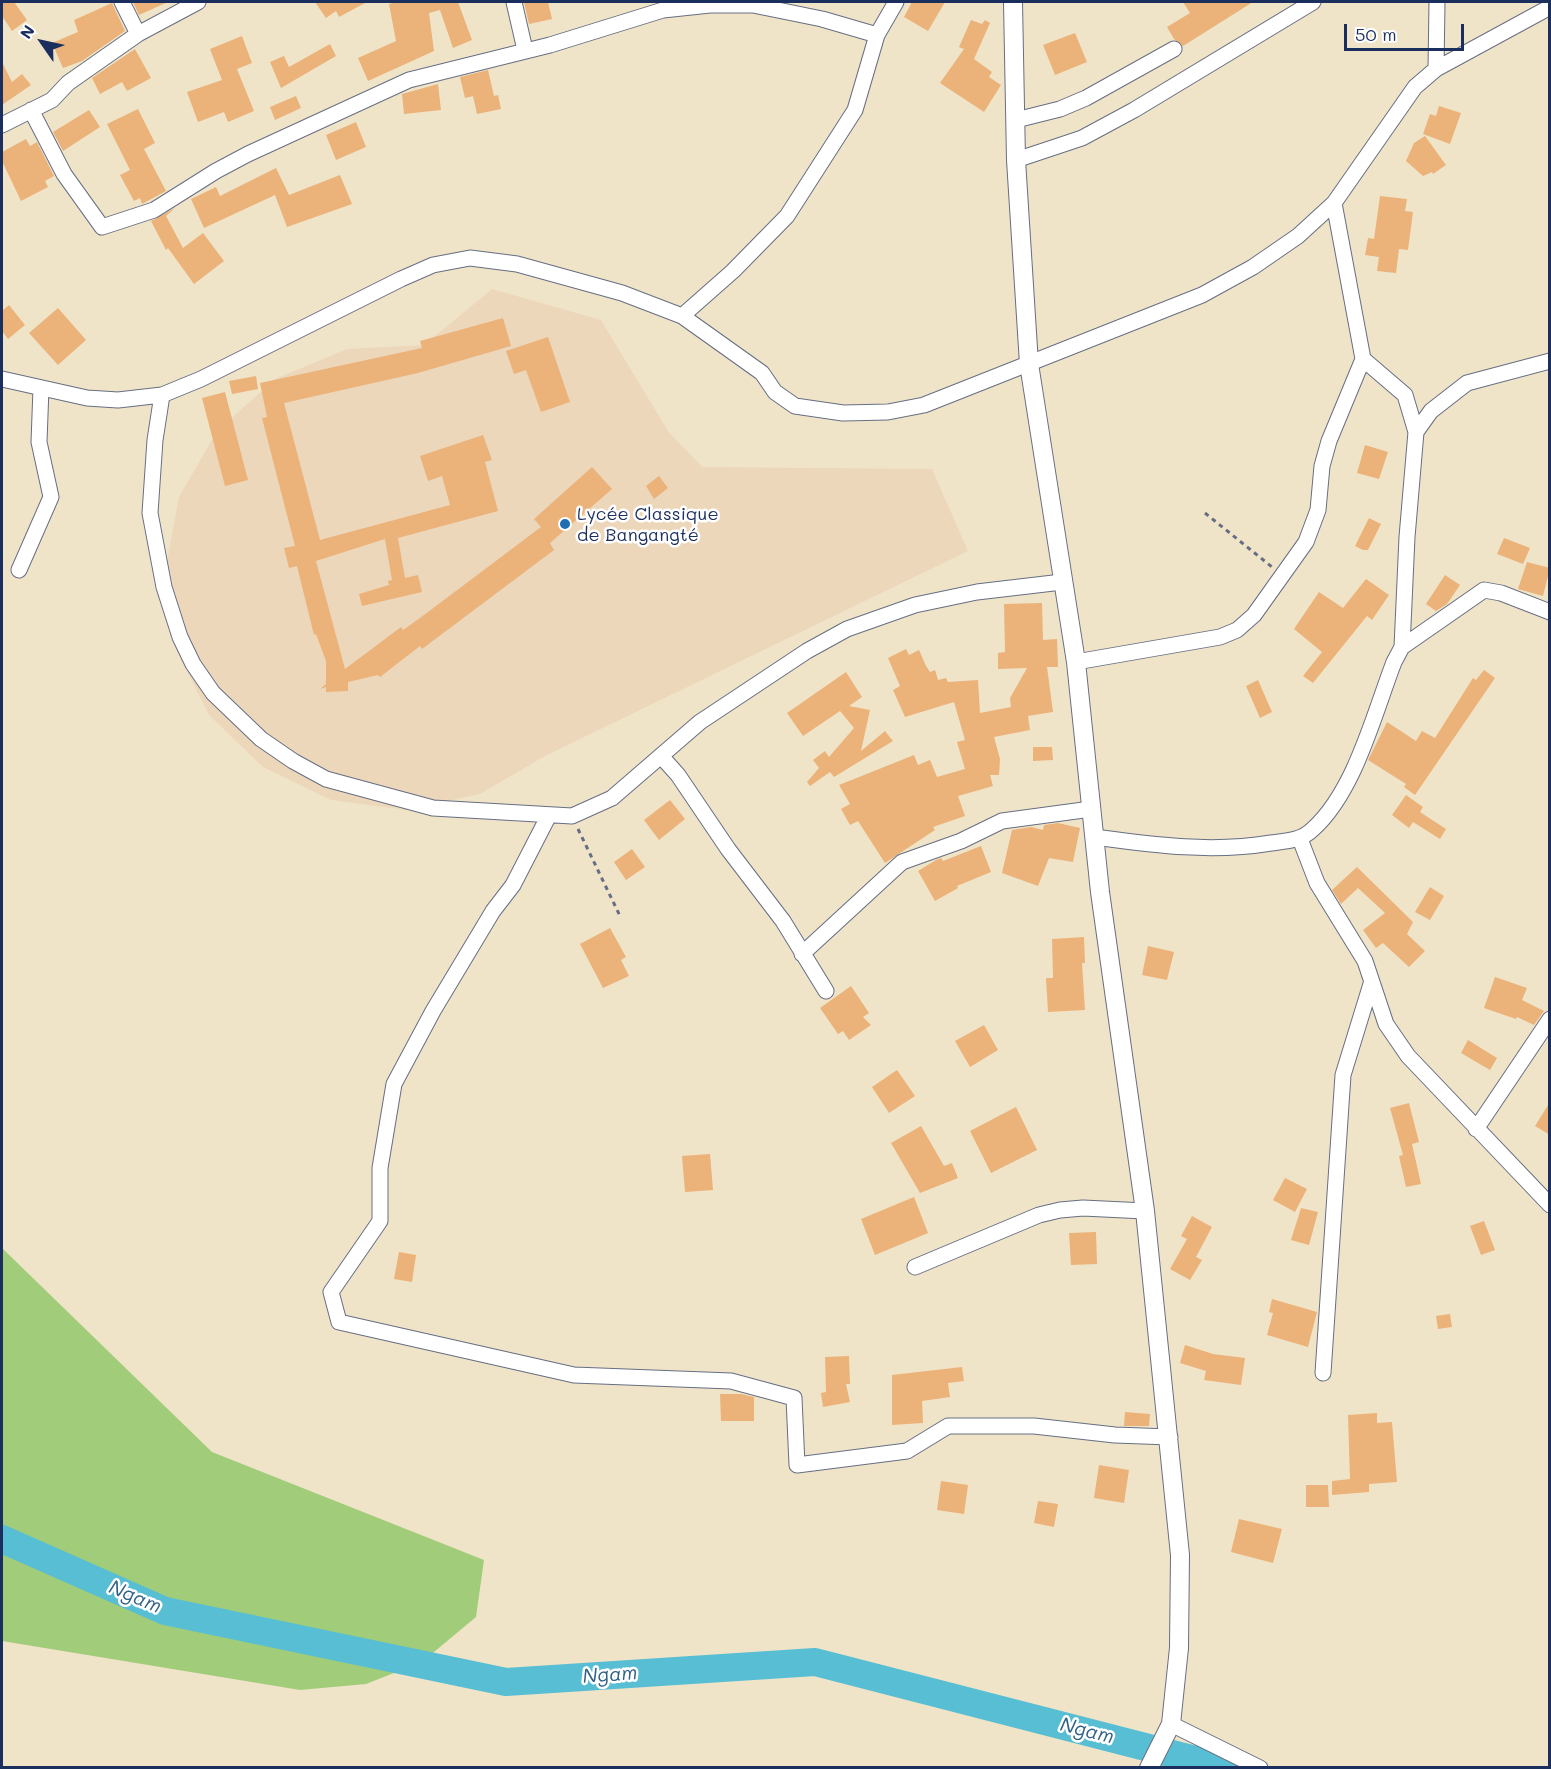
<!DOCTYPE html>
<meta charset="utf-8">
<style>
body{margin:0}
#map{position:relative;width:1551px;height:1769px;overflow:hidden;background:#f0e4c8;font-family:Mali,sans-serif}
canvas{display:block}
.frame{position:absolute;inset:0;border:3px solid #1b2f5e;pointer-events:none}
.north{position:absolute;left:12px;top:12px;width:60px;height:60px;-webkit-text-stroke:4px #fff;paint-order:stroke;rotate:304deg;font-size:16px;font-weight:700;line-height:24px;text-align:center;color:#1b2f5e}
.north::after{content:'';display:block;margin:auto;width:21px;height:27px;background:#1b2f5e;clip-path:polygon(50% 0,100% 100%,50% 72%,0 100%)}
.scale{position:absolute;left:1344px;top:24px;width:120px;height:27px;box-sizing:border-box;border:3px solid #1b2f5e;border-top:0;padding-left:8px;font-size:18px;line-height:21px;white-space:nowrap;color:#1b2f5e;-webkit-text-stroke:4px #fff;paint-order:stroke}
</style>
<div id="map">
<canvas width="1551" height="1769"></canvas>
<div class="frame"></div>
<div class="north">N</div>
<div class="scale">50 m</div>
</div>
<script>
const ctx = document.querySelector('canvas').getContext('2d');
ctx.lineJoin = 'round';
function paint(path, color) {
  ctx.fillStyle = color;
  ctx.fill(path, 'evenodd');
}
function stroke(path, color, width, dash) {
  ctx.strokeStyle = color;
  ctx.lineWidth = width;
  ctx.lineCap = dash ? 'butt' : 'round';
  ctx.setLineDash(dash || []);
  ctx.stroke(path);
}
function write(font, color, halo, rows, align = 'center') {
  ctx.font = font + ' Mali,sans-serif';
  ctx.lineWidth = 5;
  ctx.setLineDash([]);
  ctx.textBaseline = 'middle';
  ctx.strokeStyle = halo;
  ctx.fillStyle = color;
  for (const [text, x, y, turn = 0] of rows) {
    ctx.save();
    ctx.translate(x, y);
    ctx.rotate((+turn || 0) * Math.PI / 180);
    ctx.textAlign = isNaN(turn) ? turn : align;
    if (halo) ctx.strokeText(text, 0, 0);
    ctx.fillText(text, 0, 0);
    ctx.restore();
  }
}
const built = new Path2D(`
 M492 289 601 320 668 431 702 467 932 469 968 551 545 756 480 794 406 810 331 800 263 767 209 715 175 647 165 572 179 497 217 431 275 379 347 349 424 345Z`);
const green = new Path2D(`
 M2 1248 212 1452 484 1560 476 1617 422 1662 366 1684 300 1690 2 1641Z`);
const river = new Path2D(`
 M2 1539 165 1611 506 1682 815 1662 1227 1768`);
const building = new Path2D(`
 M2 2H14L27 20 12 31 2 16Z
 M133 2H168L139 15Z
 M315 2H367L339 17 336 11 326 18Z
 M396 2H458L472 40 453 48 440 10 429 13 434 51 368 81 358 58 396 41 389 4Z
 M524 2H548L552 19 529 24Z
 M912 2H945L928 31 904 17Z
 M1183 2H1253L1183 46 1174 39 1167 27 1190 13Z
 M112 3 125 31 82 61 63 68 52 43 78 32 74 20Z
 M971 20 982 24 985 20 990 23 974 59 992 72 989 77 1001 85 984 112 940 83 964 49 959 47Z
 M1075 33 1087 62 1055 75 1043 45Z
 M242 36 252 63 237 69 254 111 228 122 224 112 198 122 187 92 222 80 210 49Z
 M330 44 336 56 281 88 270 62 284 56 289 67Z
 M135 49 151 78 127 91 122 82 100 94 92 78Z
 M2 62 12 82 22 74 31 85 2 105Z
 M488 70 494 96 498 95 501 109 477 114 473 96 465 98 460 77Z
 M438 84 441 110 404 114 402 94Z
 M296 96 301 108 275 120 270 107Z
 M1439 106 1461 113 1450 144 1423 134 1430 114 1436 116Z
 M138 109 155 143 144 149 166 191 142 204 140 198 134 201 120 175 130 170 107 124Z
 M89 110 100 127 63 151 53 132Z
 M356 122 366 147 336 160 326 135Z
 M1425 136 1446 165 1433 174 1432 172 1423 176 1406 161 1414 143Z
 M26 139 30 146 37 142 54 176 45 181 48 187 21 201 2 161V152Z
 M276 168 289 195 340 175 352 204 287 227 275 195 204 228 191 199 216 187 220 196Z
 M1380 196 1407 199 1405 211 1413 212 1408 250 1399 249 1396 273 1377 271 1379 257 1365 255 1368 238 1374 239Z
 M175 208 166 216 183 248 203 233 224 261 194 284 168 248 166 250 151 221Z
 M9 305 25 325 8 339 2 331V311Z
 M58 308 86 340 58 365 29 333Z
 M503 318 511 346 418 373 284 403 320 540 450 505 442 476 428 481 420 456 483 435 492 460 485 462 498 511 398 538 405 578 418 575 422 592 362 606 359 594 389 585 388 581 392 580 385 539 316 561 345 669 401 627 403 630 420 618 541 527 534 519 592 467 612 489 550 543 554 550 422 649 420 646 380 677 378 675 348 682V691L326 692V687L320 689 326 684V661L316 634 314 635 297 566 289 568 284 548 295 546 262 418 267 417 260 383 422 348 420 341Z
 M548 337 570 402 541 412 526 370 514 374 506 351Z
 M256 376 258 389 232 394 229 381Z
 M225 392 248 480 225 486 202 398Z
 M1365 445 1388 452 1379 479 1357 473Z
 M659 476 668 488 654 499 646 486Z
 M1369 518 1381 524 1368 550H1363L1355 546Z
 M1504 538 1530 548 1523 564 1497 554Z
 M1527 562 1550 568 1543 596 1518 589Z
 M1445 575 1460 585 1447 604 1436 611 1426 604Z
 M1366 579 1389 595 1372 620 1367 616 1313 683 1303 676 1322 652 1294 629 1319 592 1343 608Z
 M1042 603 1043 640 1057 639 1058 667H1047L1053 712 1028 716 1030 730 994 737 1000 759 999 775H990L993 786 958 796 965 816 933 827 935 830 885 863 858 821 850 825 841 809 850 804 839 785 914 755 918 765 930 760 937 777 965 769 957 742 965 740 954 702 905 717 893 690 900 686 888 658 906 649 909 655 919 650 926 666 930 672 935 670 938 680 946 678 948 682 978 680 980 713 1011 707 1010 698 1027 668 998 669V653L1005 652 1004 604Z
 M1484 670 1495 678 1415 795 1404 787 1406 784 1368 760 1387 722 1416 741 1422 731 1435 738 1473 678 1476 680Z
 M846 672 862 697 849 706 870 710 861 751 885 731 893 741 834 777 830 772 810 786 807 782 819 768 813 760 825 751 829 757 854 728 840 711 803 736 787 713Z
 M1258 680 1272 712 1260 718 1246 686Z
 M1033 747H1052L1053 760 1033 761Z
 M1406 795 1423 807 1420 812 1446 829 1440 839 1413 822 1409 828 1392 815Z
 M670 800 685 819 659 840 644 820Z
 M1058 823 1080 828 1073 862 1049 858 1038 886 1002 873 1012 830 1031 827 1043 830 1044 825Z
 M981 846 991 872 957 886 958 888 935 901 918 871 936 860 941 858 943 861Z
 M632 849 645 867 626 880 614 862Z
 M1357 867 1413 922 1407 934 1425 951 1409 967 1383 943 1376 948 1363 930 1385 913 1358 888 1341 904 1332 890Z
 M1430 887 1444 896 1430 920 1415 912Z
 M610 928 626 957 621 960 629 976 603 988 580 944Z
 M1084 937 1085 963H1082L1085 1010 1048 1012 1046 978H1053L1052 939Z
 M1148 946 1174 952 1167 980 1142 975Z
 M1495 977 1527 988 1522 1000 1544 1011 1534 1025 1517 1017 1516 1019 1484 1008Z
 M851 986 869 1013 863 1017 871 1025 849 1040 843 1031 838 1034 820 1008Z
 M984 1025 998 1050 970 1067 955 1041Z
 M1468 1040 1497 1058 1490 1070 1461 1053Z
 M897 1070 915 1096 889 1113 872 1087Z
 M1550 1102V1135L1535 1126Z
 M1409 1103 1419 1142 1412 1144 1421 1184 1406 1187 1399 1156 1403 1155 1390 1108Z
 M1016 1107 1037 1150 991 1173 970 1131Z
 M921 1126 944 1166 952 1163 958 1178 920 1193 891 1143Z
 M710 1154 713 1190 685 1192 682 1156Z
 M1285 1178 1307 1189 1295 1212 1273 1200Z
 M914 1197 928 1233 875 1255 861 1219Z
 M1301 1208 1318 1212 1309 1245 1291 1240Z
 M1192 1216 1212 1227 1196 1257 1202 1260 1190 1280 1170 1269 1187 1239 1181 1236Z
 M1484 1221 1495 1250 1481 1255 1470 1226Z
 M1096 1232 1097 1264 1071 1265 1069 1233Z
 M399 1252 416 1255 412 1282 394 1279Z
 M1272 1299 1317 1312 1308 1347 1267 1335 1273 1313 1269 1312Z
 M1450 1314 1452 1327 1438 1329 1436 1316Z
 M1185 1345 1213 1354 1245 1358 1241 1385 1204 1380 1206 1371 1180 1363Z
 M849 1356 850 1384H846L850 1402 823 1407 821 1393 826 1392 825 1357Z
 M962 1367 964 1381 948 1383 950 1397 922 1401 923 1423 892 1425V1375Z
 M720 1394H741L754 1397V1421H721Z
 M1125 1412 1150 1414 1149 1426H1124Z
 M1377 1413V1423L1392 1422 1397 1482 1369 1484V1492L1332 1495V1481L1350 1479 1348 1415Z
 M1099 1465 1129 1470 1124 1503 1094 1498Z
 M941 1481 968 1485 964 1514 937 1510Z
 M1306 1485H1328L1329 1507H1306Z
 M1038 1501 1058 1504 1054 1527 1034 1523Z
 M1239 1519 1282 1529 1273 1563 1231 1552Z`);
const path = new Path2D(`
 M1205 513 1272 567
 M578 829 621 918`);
const minor = new Path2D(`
 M122 2 138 34
 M514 2 525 50
 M1436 69 1437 2
 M31 110 64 174 102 227 154 210 216 171 248 154 409 80 550 45 663 10 710 5H753L822 19 877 35
 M1016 120 1060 109 1086 98 1174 49
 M2 125 52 100 68 83 138 34 198 2
 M1016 160 1082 138 1134 110 1313 2
 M682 316 733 271 787 216 855 110 877 35 896 2
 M2 379 87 398 118 400 162 395 201 379 401 279 433 265 470 258 517 264 622 293 682 316 762 373 775 392 795 406 843 413 888 412 924 405 1202 295 1253 267 1298 236 1334 203 1415 87 1436 69 1550 7
 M162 395 155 440 150 513 164 587 180 637 193 664 213 693 261 739 293 761 326 779 433 808 572 816 612 798 700 722 807 651 847 629 915 605 977 592 1062 582
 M1416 432 1431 411 1467 383 1550 361
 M19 570 51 497 39 442 41 388
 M1402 647 1484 590 1501 593 1550 612
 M1076 662 1220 637 1237 630 1254 615 1306 542 1318 510 1322 466 1329 441 1363 359 1334 203
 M661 756 678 775 728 849 783 921 826 991
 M548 817 513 885 493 911 433 1011 394 1084 380 1168V1221L331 1292 339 1322 574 1375 731 1381 794 1398 797 1465 907 1451 948 1426H1034L1115 1435 1170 1437
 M1094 837C1154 845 1211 853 1271 843 1286 841 1301 841 1313 829 1355 791 1374 714 1394 662L1402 647 1407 537 1416 432 1405 395 1363 359
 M1300 839 1317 883 1365 961 1386 1024 1408 1056 1550 1205
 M802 954 902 862 961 841 1002 821 1091 809
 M1476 1129 1550 1019
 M915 1267 1039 1215 1060 1210 1083 1208 1145 1211
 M1323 1373 1343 1075 1371 984
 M1171 1724 1260 1768`);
const tertiary = new Path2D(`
 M1013 2 1016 160 1029 364 1076 662 1100 892 1145 1211 1180 1555 1179 1648 1171 1724 1149 1768`);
const markers = [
 [565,524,6,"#1f6fb2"]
];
const poiNames = [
 ["Lycée Classique",577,514],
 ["de Bangangté",577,535]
];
const waterNames = [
 ["Ngam",135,1597,23],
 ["Ngam",610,1675,-4],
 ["Ngam",1087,1731,14]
];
paint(built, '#edd7bb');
paint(green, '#a1cd7a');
stroke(river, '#57bed4', 28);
paint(building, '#ebb27a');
stroke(minor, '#666e83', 17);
stroke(tertiary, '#666e83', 20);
stroke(path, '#666e83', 3, [4.5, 4.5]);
stroke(minor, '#fff', 15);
stroke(tertiary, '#fff', 18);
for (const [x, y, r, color] of markers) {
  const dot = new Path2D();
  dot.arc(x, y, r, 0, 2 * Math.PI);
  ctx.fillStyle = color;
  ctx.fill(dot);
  stroke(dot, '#fff', 2);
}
write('18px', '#1b2f5e', '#fff', poiNames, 'left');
write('italic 20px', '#306187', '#fff', waterNames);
</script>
